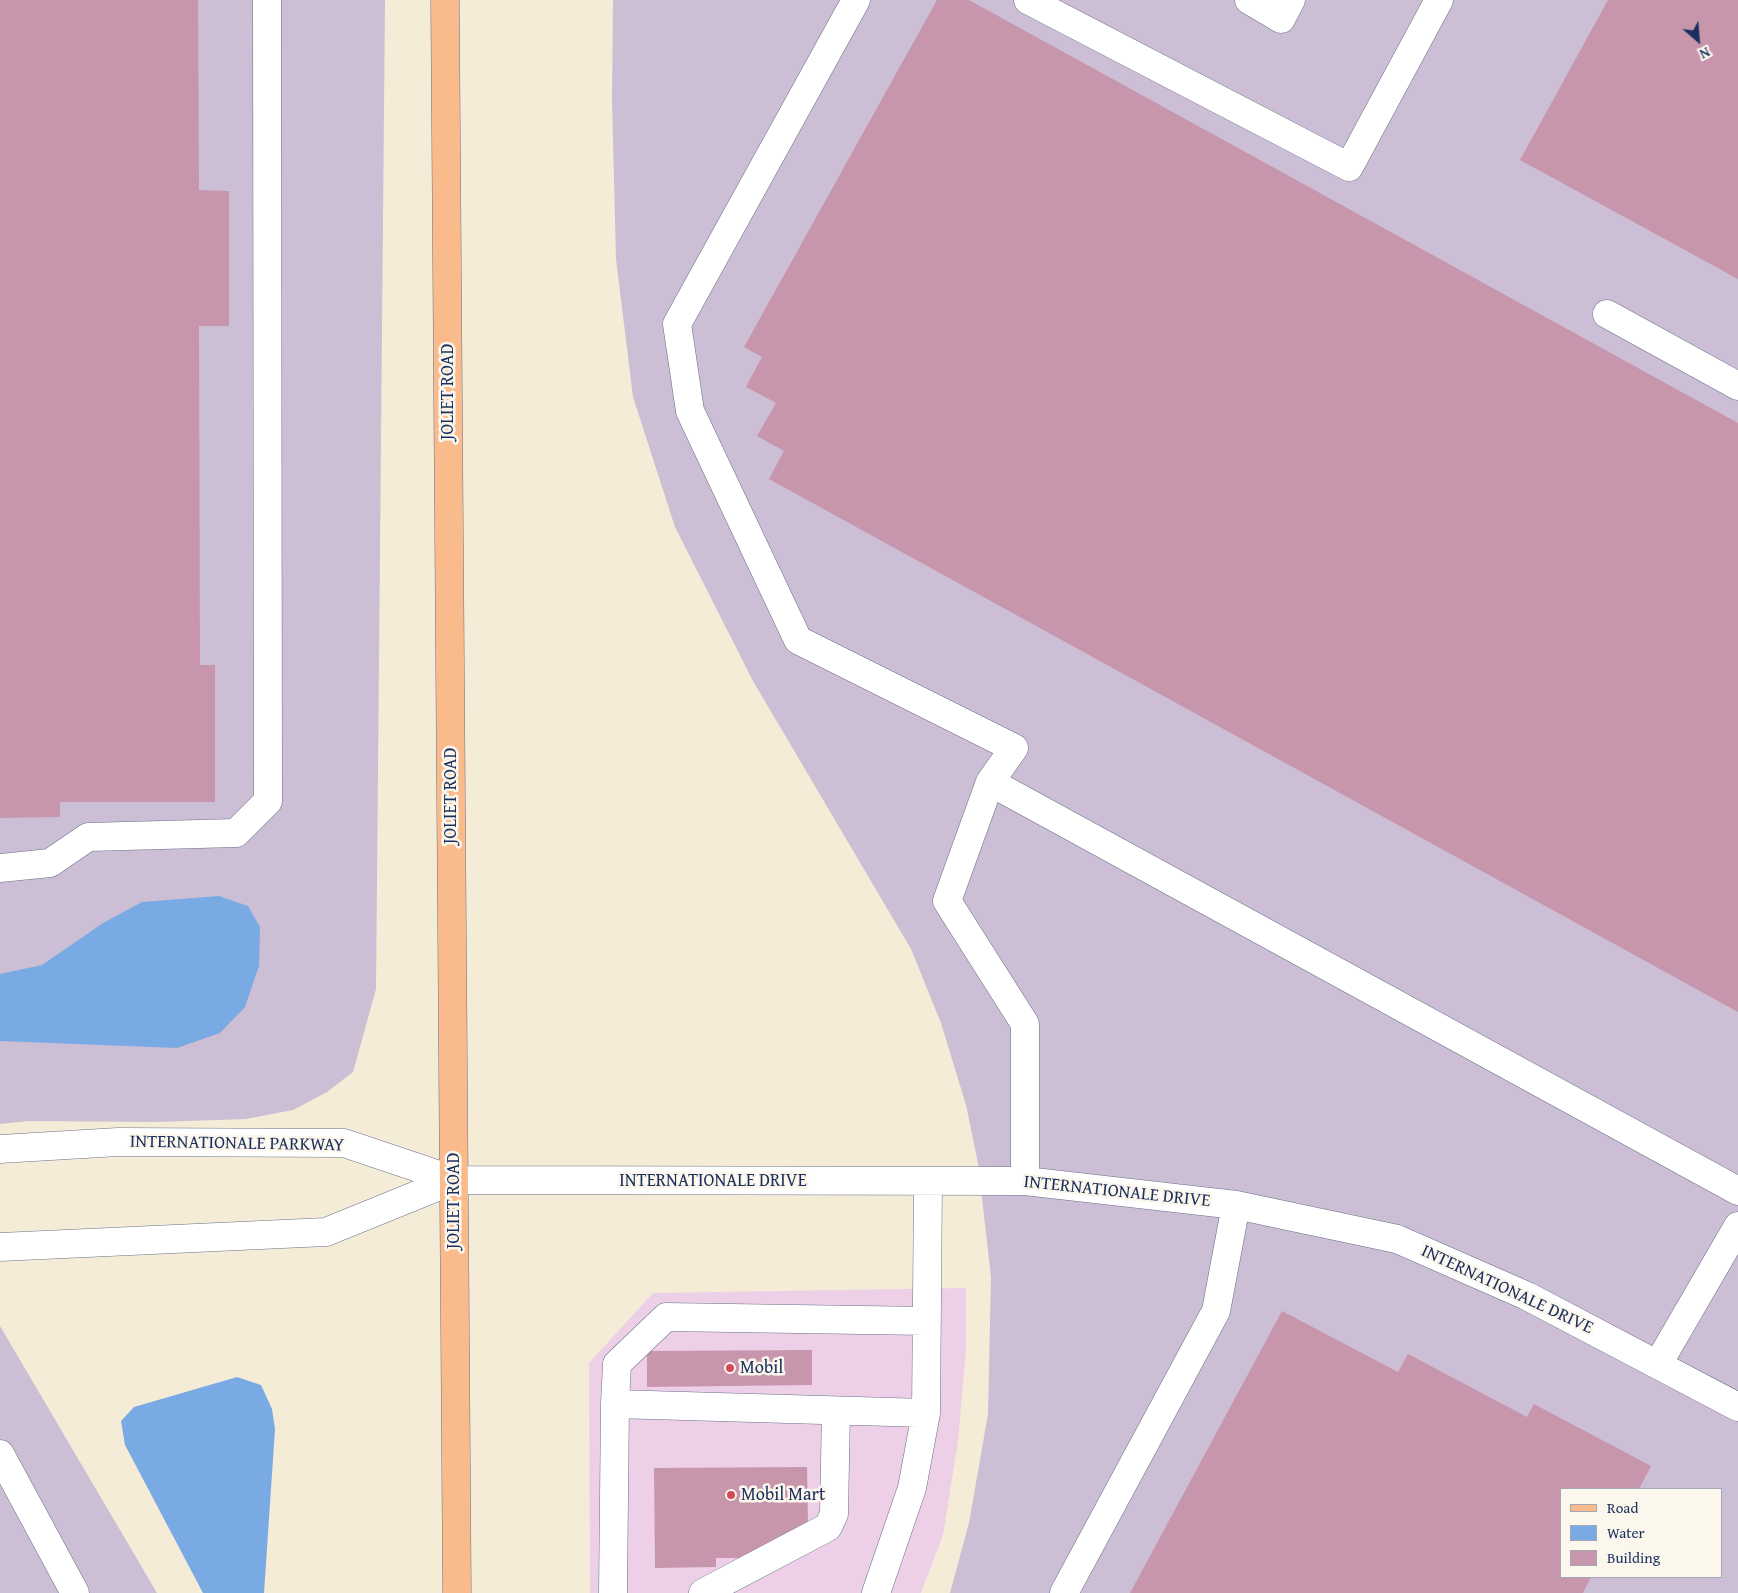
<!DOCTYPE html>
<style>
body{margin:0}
#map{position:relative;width:1738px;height:1593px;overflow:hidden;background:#f4ecd7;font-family:"Gentium Book Plus",serif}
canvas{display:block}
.legend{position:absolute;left:1560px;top:1488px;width:162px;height:90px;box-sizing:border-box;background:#fbf7ec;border:1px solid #a1a7b3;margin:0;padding:6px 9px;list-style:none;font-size:15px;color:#1b2f5e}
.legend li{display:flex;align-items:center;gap:10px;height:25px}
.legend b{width:25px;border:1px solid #a1a7b3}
.north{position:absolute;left:1673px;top:15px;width:50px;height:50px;-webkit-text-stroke:4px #fbf7ec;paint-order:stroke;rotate:153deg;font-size:14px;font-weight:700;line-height:20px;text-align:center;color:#1b2f5e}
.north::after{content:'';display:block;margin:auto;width:18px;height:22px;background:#1b2f5e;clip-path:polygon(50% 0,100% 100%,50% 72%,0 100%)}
</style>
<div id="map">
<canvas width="1738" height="1593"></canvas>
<ul class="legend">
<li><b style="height:6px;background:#fabb8c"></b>Road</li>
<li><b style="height:14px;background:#79aae4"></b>Water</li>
<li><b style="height:14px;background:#c796ac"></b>Building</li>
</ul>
<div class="north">N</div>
</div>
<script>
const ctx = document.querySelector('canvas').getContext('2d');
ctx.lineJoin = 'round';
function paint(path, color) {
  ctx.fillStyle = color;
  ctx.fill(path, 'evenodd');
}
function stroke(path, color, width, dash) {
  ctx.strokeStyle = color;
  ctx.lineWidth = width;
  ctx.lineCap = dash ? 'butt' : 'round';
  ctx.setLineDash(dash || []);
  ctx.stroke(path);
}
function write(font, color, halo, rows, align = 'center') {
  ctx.font = font + ' "Gentium Book Plus",serif';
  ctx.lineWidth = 5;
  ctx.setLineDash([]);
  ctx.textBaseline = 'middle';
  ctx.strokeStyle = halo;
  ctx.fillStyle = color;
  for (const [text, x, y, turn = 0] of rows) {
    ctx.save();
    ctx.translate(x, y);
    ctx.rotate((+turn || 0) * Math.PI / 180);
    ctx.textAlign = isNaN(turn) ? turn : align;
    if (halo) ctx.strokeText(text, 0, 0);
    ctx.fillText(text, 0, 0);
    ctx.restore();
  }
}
const built = new Path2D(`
 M966 1288V1349L958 1441 943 1535 921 1593H590L589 1363 653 1293Z`);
const industrial = new Path2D(`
 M0 0H385L376 989 353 1072 327 1092 293 1110 246 1119 157 1122 28 1121 0 1124Z
 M613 0H1738V1593H950L969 1523 988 1414 991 1277 978 1163 966 1105 941 1023 911 949 753 681 675 527 633 397 616 259 612 100ZM1562 1489H1722V1577H1562Z
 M0 1326 157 1593H0Z`);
const water = new Path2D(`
 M219 896 248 906 260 927 259 966 245 1007 220 1033 177 1048 0 1041V974L42 965 103 923 142 902Z
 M237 1377 261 1385 272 1409 275 1429 264 1593H203L125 1445 121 1421 134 1407Z`);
const building = new Path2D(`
 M0 0H198L199 190 229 191V326H199L200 665H215V802H60V817L0 818Z
 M937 0H969L1738 423V1012L769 479 784 451 757 436 776 403 746 387 762 357 744 347Z
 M1608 0H1738V279L1520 160Z
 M1282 1311 1398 1372 1408 1354 1527 1417 1534 1404 1651 1466 1639 1489H1562V1577H1591L1583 1593H1130Z
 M812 1350V1385L647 1387V1351Z
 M807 1467 808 1522 739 1558H716V1567L655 1568 654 1468Z`);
const minor = new Path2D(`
 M856 0 677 324 690 411 798 640 1014 748 990 782 947 901 1025 1024V1181
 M1028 0 1349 167 1439 0
 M1249 0 1281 19 1291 0
 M1607 314 1738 386
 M990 782 1738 1191
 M0 868 50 863 88 837 236 833 268 801 267 0
 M0 1149 118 1142 344 1143 454 1180 1025 1181 1236 1205 1397 1239 1527 1296 1738 1407
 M0 1247 326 1232 454 1180
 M1658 1364 1738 1226
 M615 1404 617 1364 666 1317 927 1321
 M0 1454 75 1593
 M613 1593 615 1404 926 1413
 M703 1593 828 1527 834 1514 836 1411
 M876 1593 912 1488 926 1413 928 1182
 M1064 1593 1216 1311 1236 1205`);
const major = new Path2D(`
 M445 0 457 1593`);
const markers = [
 [730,1368,5,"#d1495b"],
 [731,1495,5,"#d1495b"]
];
const streetNames = [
 ["JOLIET ROAD",448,392,-90],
 ["JOLIET ROAD",451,796,-90],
 ["INTERNATIONALE PARKWAY",237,1144,1],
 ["INTERNATIONALE DRIVE",713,1181],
 ["INTERNATIONALE DRIVE",1117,1192,6],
 ["JOLIET ROAD",454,1201,-90],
 ["INTERNATIONALE DRIVE",1507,1290,25]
];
const poiNames = [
 ["Mobil",740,1368],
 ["Mobil Mart",741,1495]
];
paint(built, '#edd0e8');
paint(industrial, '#ccbed4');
paint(water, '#79aae4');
paint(building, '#c796ac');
stroke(minor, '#677188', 29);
stroke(major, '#677188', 29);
stroke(minor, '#fff', 28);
stroke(major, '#fabb8c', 28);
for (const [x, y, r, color] of markers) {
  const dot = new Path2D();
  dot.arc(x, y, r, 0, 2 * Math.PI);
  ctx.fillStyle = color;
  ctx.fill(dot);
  stroke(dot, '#fbf7ec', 2);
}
write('18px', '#1b2f5e', '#fbf7ec', streetNames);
write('18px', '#1b2f5e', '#fbf7ec', poiNames, 'left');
</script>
